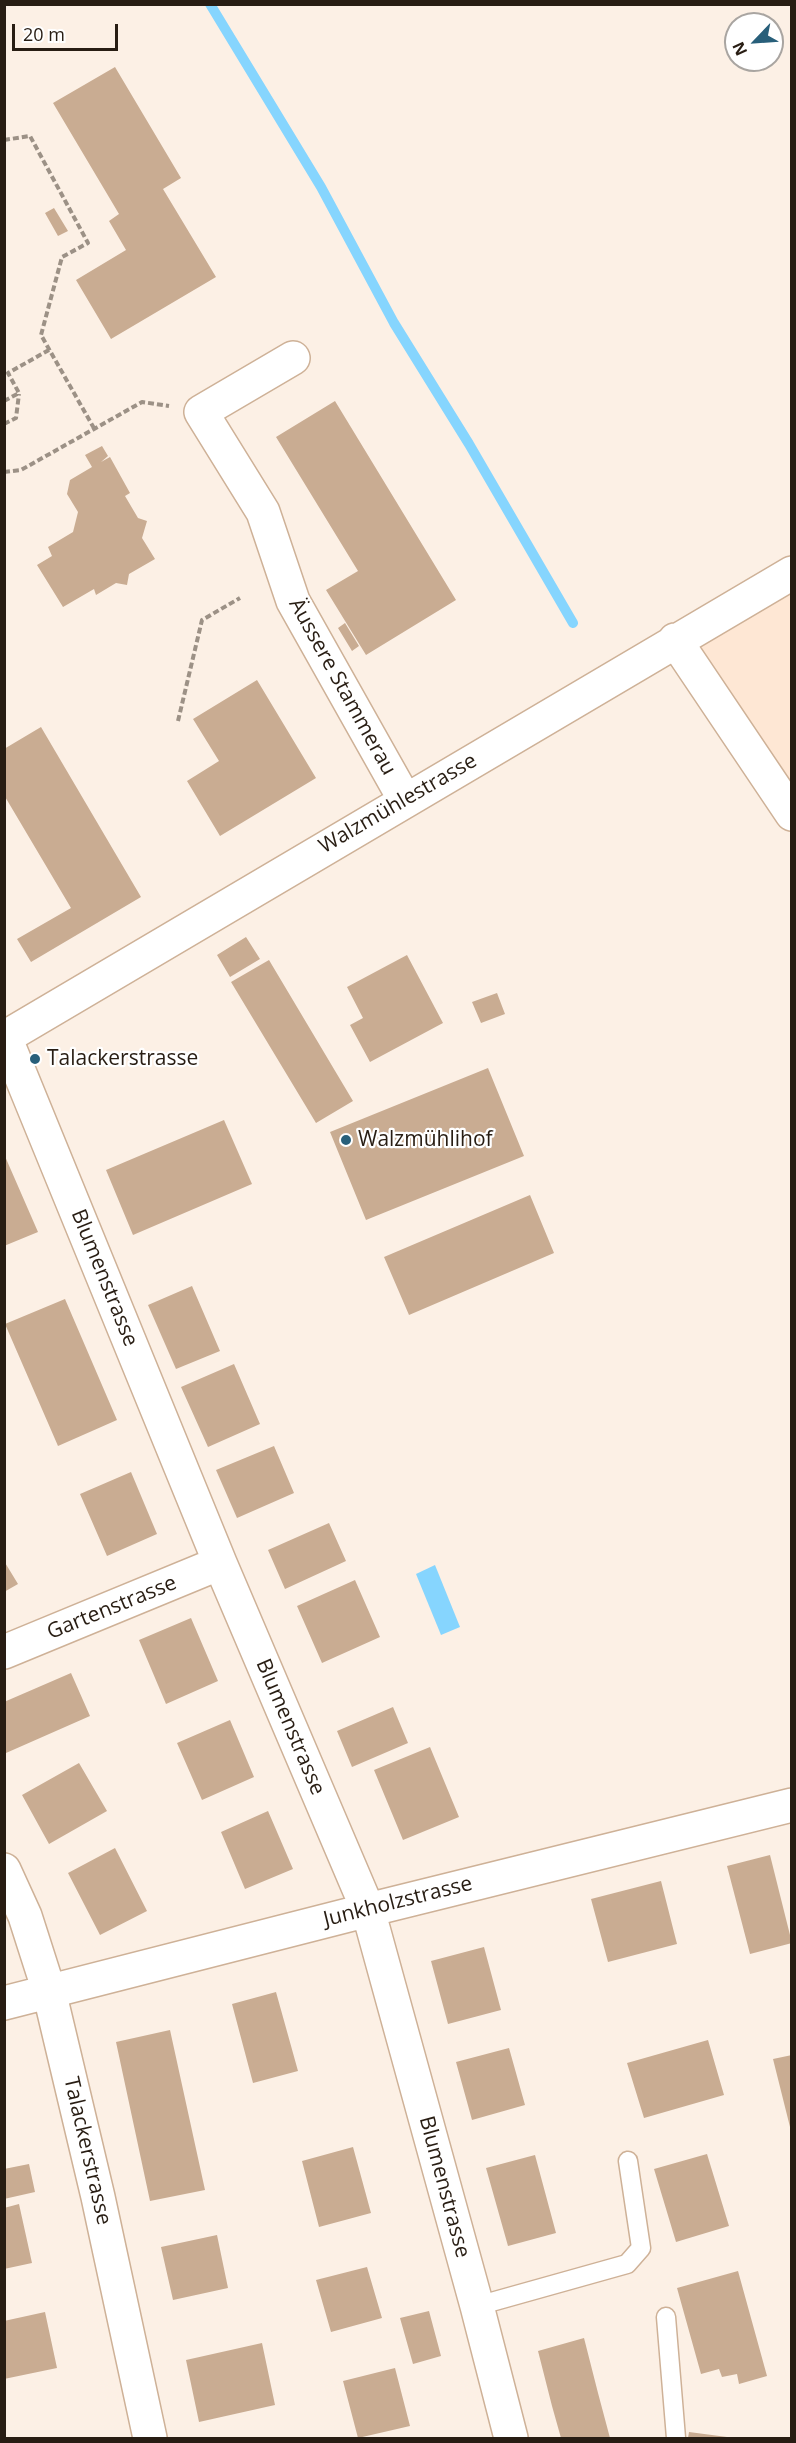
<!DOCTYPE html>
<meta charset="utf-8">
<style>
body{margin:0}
#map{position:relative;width:796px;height:2443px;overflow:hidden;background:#fcf0e5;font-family:"Open Sans",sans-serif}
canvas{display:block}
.frame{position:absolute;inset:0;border:6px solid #281d13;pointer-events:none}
.north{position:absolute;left:724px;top:12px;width:60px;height:60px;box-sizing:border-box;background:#fff;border:2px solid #a9a5a1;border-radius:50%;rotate:245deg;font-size:16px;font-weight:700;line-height:24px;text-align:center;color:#281d13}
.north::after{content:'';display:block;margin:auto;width:21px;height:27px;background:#285f7a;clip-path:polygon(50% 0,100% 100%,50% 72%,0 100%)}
.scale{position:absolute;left:12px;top:24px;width:106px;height:27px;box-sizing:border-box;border:3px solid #281d13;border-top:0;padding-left:8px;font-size:18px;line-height:21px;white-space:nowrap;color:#281d13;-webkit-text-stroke:4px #fff;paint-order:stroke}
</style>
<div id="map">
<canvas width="796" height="2443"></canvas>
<div class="frame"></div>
<div class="north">N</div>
<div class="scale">20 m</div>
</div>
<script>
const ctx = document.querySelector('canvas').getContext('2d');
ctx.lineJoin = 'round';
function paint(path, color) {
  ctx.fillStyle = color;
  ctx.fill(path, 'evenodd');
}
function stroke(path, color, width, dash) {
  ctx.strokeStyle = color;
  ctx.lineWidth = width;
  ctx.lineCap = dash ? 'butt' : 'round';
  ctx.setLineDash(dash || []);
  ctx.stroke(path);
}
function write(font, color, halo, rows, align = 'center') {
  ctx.font = font + ' "Open Sans",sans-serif';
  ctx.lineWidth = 4.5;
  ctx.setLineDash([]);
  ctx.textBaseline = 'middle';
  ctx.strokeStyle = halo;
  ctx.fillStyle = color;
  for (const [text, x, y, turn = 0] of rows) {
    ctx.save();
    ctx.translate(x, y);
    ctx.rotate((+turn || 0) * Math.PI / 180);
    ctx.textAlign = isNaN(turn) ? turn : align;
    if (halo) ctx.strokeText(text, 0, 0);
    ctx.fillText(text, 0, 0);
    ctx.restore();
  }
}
const built = new Path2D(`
 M791 573V782L705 655 676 640Z`);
const water = new Path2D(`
 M435 1565 460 1627 441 1635 416 1574Z`);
const stream = new Path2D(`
 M210 4 321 187 394 323 469 444 573 623`);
const building = new Path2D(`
 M115 67 181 178 163 189 216 277 111 339 76 280 126 250 109 221 119 214 53 103Z
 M54 208 68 231 58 236 45 213Z
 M335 401 456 600 366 655 326 590 358 571 276 437Z
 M102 446 108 456 101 462 110 457 130 493 125 496 138 518 147 521 142 538 155 559 129 574 127 585 116 583 96 595 94 589 63 607 37 565 52 556 48 547 73 532 78 512 67 494 70 480 92 467 85 455Z
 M345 623 359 646 352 651 338 628Z
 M257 680 316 778 220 836 187 781 219 761 193 719Z
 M41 727 141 897 31 962 17 939 71 908 4 795V749Z
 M246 937 260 959 230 977 217 955Z
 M407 955 443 1023 370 1062 350 1025 363 1018 347 987Z
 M269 960 353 1101 316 1123 231 982Z
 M497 993 505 1014 481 1023 472 1002Z
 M488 1068 524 1156 366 1220 330 1132Z
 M224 1120 252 1184 133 1235 106 1170Z
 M4 1154 38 1232 4 1246Z
 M530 1195 554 1253 409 1315 384 1257Z
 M192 1286 220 1351 176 1369 148 1305Z
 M65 1299 117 1420 58 1446 5 1324Z
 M234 1364 260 1424 208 1447 181 1387Z
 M274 1446 294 1493 237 1518 216 1470Z
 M131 1472 157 1534 107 1556 80 1494Z
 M329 1523 346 1561 285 1589 268 1550Z
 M4 1561 18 1584 4 1592Z
 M355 1580 380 1637 322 1663 297 1606Z
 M191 1618 218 1681 166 1704 139 1640Z
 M71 1673 90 1716 6 1753 4 1702Z
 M393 1707 408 1743 352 1767 337 1731Z
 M230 1720 254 1777 202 1800 177 1743Z
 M430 1747 459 1817 403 1840 374 1770Z
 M79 1763 107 1811 49 1844 22 1795Z
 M268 1811 293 1869 245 1889 221 1832Z
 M115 1848 147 1911 100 1935 68 1873Z
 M770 1855 792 1943 750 1954 727 1866Z
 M661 1881 677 1944 608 1962 591 1899Z
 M484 1947 501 2010 448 2024 431 1961Z
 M276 1992 298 2071 253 2083 232 2004Z
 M170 2030 205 2190 150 2201 116 2042Z
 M708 2040 724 2095 644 2118 627 2063Z
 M509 2048 525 2105 472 2120 456 2062Z
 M792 2055V2131H791L773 2059Z
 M353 2147 371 2213 319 2227 302 2161Z
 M707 2154 729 2226 676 2242 654 2169Z
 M535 2155 556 2233 508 2246 486 2168Z
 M29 2164 35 2192 4 2199V2169Z
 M19 2204 32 2263 4 2269V2208Z
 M217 2235 228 2288 173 2300 161 2247Z
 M367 2267 382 2318 331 2332 316 2280Z
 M738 2271 767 2376 739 2384 737 2374 722 2377 719 2369 701 2374 677 2288Z
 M429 2311 441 2356 413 2364 400 2318Z
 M45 2312 57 2368 4 2379V2321Z
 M584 2338 598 2393 610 2438H561L552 2406 538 2351Z
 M262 2343 275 2405 199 2422 186 2360Z
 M395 2368 410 2426 358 2438 343 2381Z
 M689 2432 727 2437V2438H688Z`);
const path = new Path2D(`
 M4 140 30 136 88 243 62 257 41 335 95 430
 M4 401 19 393 8 373 49 350
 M4 424 16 418 19 394
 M4 472 21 470 142 402 169 406
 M178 721 202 620 240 598`);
const service = new Path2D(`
 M477 2306 627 2264 641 2248 628 2161
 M666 2317 676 2438`);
const minor = new Path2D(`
 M293 358 201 412 263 512 293 601 405 800
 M675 640 792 814
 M5 1037 220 1563 368 1910 477 2306 511 2438
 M4 1038 792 573
 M4 1652 220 1563
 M4 1870 25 1916 49 1991 98 2197 150 2438
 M4 2003 368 1910 792 1805`);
const markers = [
 [35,1059,6,"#285f7a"],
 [346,1140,6,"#285f7a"]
];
const streetNames = [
 ["Äussere Stammerau",342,687,61],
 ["Walzmühlestrasse",398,804,-30],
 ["Blumenstrasse",104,1278,68],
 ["Gartenstrasse",112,1608,-22],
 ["Blumenstrasse",290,1727,67],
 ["Junkholzstrasse",398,1902,-14],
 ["Talackerstrasse",87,2151,77],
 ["Blumenstrasse",444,2187,75]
];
const poiNames = [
 ["Talackerstrasse",47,1059],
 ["Walzmühlihof",358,1140]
];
paint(built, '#fee7d4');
paint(water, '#86d5fe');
stroke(stream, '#86d5fe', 10);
paint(building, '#c9ac92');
stroke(service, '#ceb197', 21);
stroke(minor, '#ceb197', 36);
stroke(path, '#9c9186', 4, [6, 3]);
stroke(service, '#fff', 18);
stroke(minor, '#fff', 33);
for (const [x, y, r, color] of markers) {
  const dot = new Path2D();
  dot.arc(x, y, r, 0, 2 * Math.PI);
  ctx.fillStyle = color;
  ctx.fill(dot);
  stroke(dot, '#fff', 2);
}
write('21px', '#281d13', '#fff', streetNames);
write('21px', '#281d13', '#fff', poiNames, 'left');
</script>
